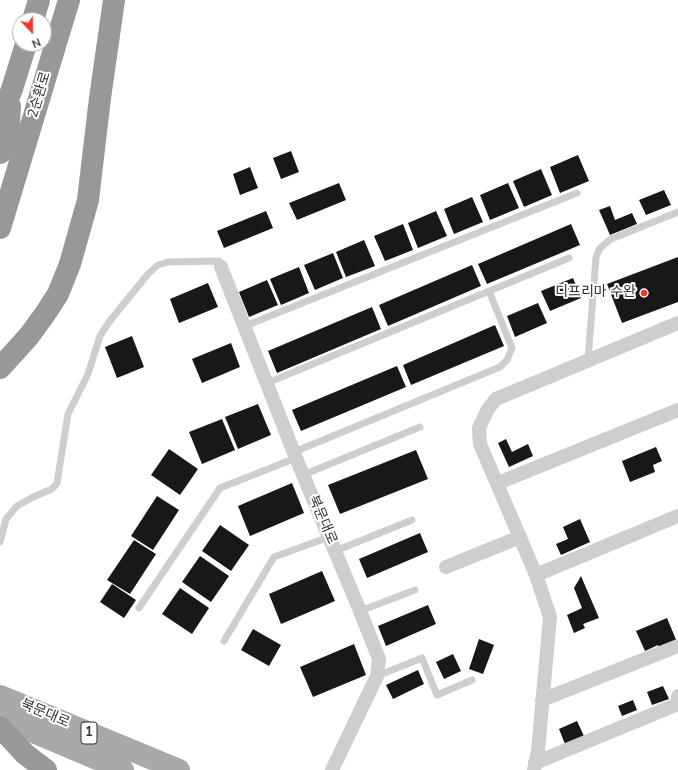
<!DOCTYPE html>
<meta charset="utf-8">
<style>
body{margin:0}
#map{position:relative;width:678px;height:770px;overflow:hidden;background:#fff;font-family:"Nunito Sans",sans-serif}
canvas{display:block}
.north{position:absolute;left:12px;top:12px;width:40px;height:40px;box-sizing:border-box;background:#fff;border:1px solid #adadad;border-radius:50%;rotate:158deg;font-size:11px;font-weight:700;line-height:16px;text-align:center;color:#313131}
.north::after{content:'';display:block;margin:auto;width:14px;height:18px;background:#f43628;clip-path:polygon(50% 0,100% 100%,50% 72%,0 100%)}
</style>
<div id="map">
<canvas width="678" height="770"></canvas>
<div class="north">N</div>
</div>
<script>
const ctx = document.querySelector('canvas').getContext('2d');
ctx.lineJoin = 'round';
function paint(path, color) {
  ctx.fillStyle = color;
  ctx.fill(path, 'evenodd');
}
function stroke(path, color, width, dash) {
  ctx.strokeStyle = color;
  ctx.lineWidth = width;
  ctx.lineCap = dash ? 'butt' : 'round';
  ctx.setLineDash(dash || []);
  ctx.stroke(path);
}
function write(font, color, halo, rows, align = 'center') {
  ctx.font = font + ' "Nunito Sans","Noto Sans KR",sans-serif';
  ctx.lineWidth = 4;
  ctx.setLineDash([]);
  ctx.textBaseline = 'middle';
  ctx.strokeStyle = halo;
  ctx.fillStyle = color;
  for (const [text, x, y, turn = 0] of rows) {
    ctx.save();
    ctx.translate(x, y);
    ctx.rotate((+turn || 0) * Math.PI / 180);
    ctx.textAlign = isNaN(turn) ? turn : align;
    if (halo) ctx.strokeText(text, 0, 0);
    ctx.fillText(text, 0, 0);
    ctx.restore();
  }
}
const building = new Path2D(`
 M291 151 299 172 281 179 273 158Z
 M578 155 589 181 560 193 550 167Z
 M250 167 258 188 240 195 233 174Z
 M541 169 552 195 524 207 513 181Z
 M339 183 346 200 297 220 289 203Z
 M508 183 519 208 490 220 480 195Z
 M664 190 671 205 646 215 639 200Z
 M472 197 483 222 454 234 444 209Z
 M610 206 615 220 632 213 637 224 610 235 599 210Z
 M266 211 273 228 224 248 217 231Z
 M436 211 447 236 418 248 408 223Z
 M403 224 413 250 385 261 374 236Z
 M571 224 580 245 487 284 478 264Z
 M364 240 375 266 346 277 336 252Z
 M333 253 343 278 315 290 304 265Z
 M678 257V302L622 323 607 284Z
 M472 265 481 286 388 326 379 305Z
 M299 267 309 293 281 305 270 279Z
 M573 278 581 298 550 311 541 291Z
 M267 280 278 305 249 317 239 292Z
 M208 283 218 307 179 323 170 299Z
 M538 303 547 323 515 337 507 316Z
 M372 307 381 329 277 373 268 351Z
 M495 325 504 346 411 385 403 365Z
 M132 336 144 367 117 378 105 347Z
 M231 343 240 367 202 383 192 359Z
 M397 366 406 387 301 431 292 410Z
 M258 404 271 435 238 449 225 417Z
 M222 419 235 450 202 464 189 432Z
 M506 439 512 452 528 444 533 456 509 467 498 443Z
 M656 447 662 461 653 465 655 472 630 482 622 461Z
 M169 449 198 469 180 495 151 475Z
 M416 450 428 479 340 514 328 485Z
 M292 483 304 513 250 536 238 506Z
 M157 496 179 510 153 550 131 536Z
 M580 519 590 542 561 555 556 544 568 539 563 527Z
 M220 525 249 545 231 571 202 551Z
 M420 533 428 552 367 578 359 559Z
 M134 540 156 554 130 594 107 580Z
 M200 556 229 576 211 602 182 582Z
 M322 571 335 601 281 624 269 594Z
 M581 576 599 618 583 624 585 628 574 633 567 615 582 608 574 588Z
 M112 584 136 600 124 618 100 602Z
 M180 588 209 608 192 634 162 614Z
 M428 605 436 624 386 646 378 626Z
 M667 618 677 642 660 649 658 645 645 651 636 631Z
 M253 629 281 645 269 666 241 650Z
 M479 639 494 645 483 674 469 669Z
 M354 644 366 675 313 697 300 667Z
 M453 654 461 671 444 679 436 662Z
 M418 670 424 684 393 699 386 685Z
 M663 686 669 699 652 705 647 692Z
 M633 700 637 710 622 716 618 706Z
 M577 721 584 736 565 744 559 729Z`);
const lane = new Path2D(`
 M245 326 577 193
 M588 360 596 257 600 248 611 239 678 212
 M267 383 569 258
 M294 452 500 367 507 360 512 348 489 291
 M303 475 420 427
 M0 542 6 519 17 506 33 497 52 489 57 483 68 414 88 374 100 336 109 322 148 274 158 265 168 262 219 261 221 267
 M335 551 412 520
 M139 608 220 488 296 458
 M360 611 415 590
 M224 641 274 557 329 537
 M377 676 422 658 437 695 472 680`);
const street = new Path2D(`
 M221 267 296 458 360 611 379 659 377 676 332 770
 M498 483 678 410
 M446 567 520 537
 M536 575 678 516
 M542 700 678 646
 M535 763 678 704V696
 M534 770 538 751 550 617 536 575 480 444 479 428 488 409 496 399 678 323`);
const primary = new Path2D(`
 M0 696 179 770
 M0 718 123 770`);
const highway = new Path2D(`
 M33 20 39 0
 M0 121 12 89 26 44
 M0 153 9 123 10 106
 M0 228 69 0
 M0 368 29 336 45 314 58 294 70 264 88 200 100 98 114 0
 M0 727 25 754 46 770`);
const markers = [
 [644,293,4,"#f43628"]
];
const shields = [
 [89,733,16]
];
const shieldNames = [
 ["1",89,733]
];
const streetNames = [
 ["2순환로",40,95,-73],
 ["북문대로",322,520,67],
 ["북문대로",45,714,23]
];
const poiNames = [
 ["디프리마 수완",636,293]
];
paint(building, '#181818');
stroke(lane, '#cecece', 7);
stroke(street, '#cecece', 14);
stroke(primary, '#a9a9a9', 22);
stroke(highway, '#989898', 22);
for (const [x, y, r, color] of markers) {
  const dot = new Path2D();
  dot.arc(x, y, r, 0, 2 * Math.PI);
  ctx.fillStyle = color;
  ctx.fill(dot);
  stroke(dot, '#fff', 1.5);
}
for (const [x, y, w] of shields) {
  const box = new Path2D();
  box.roundRect(x - w / 2, y - 11, w, 22, 3);
  ctx.fillStyle = '#fff';
  ctx.fill(box);
  stroke(box, '#313131', 1);
}
write('bold 13px', '#313131', null, shieldNames);
write('14px', '#313131', '#fff', streetNames);
write('14px', '#313131', '#fff', poiNames, 'right');
</script>
